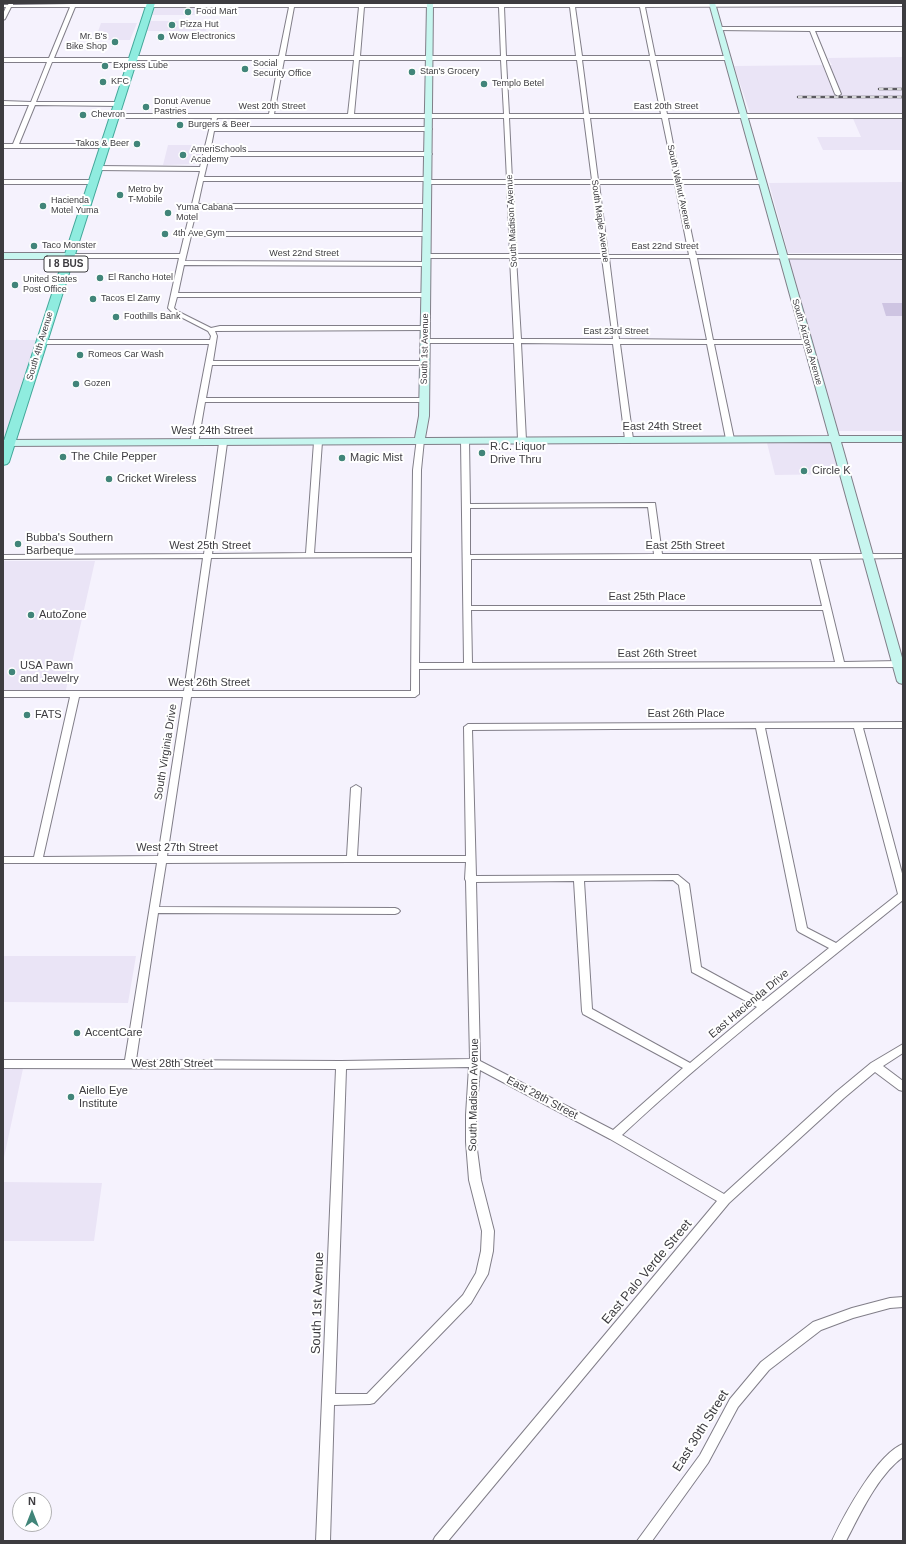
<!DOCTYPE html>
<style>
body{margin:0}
#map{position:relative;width:906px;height:1544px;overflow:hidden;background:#f5f2fd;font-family:Helvetica,sans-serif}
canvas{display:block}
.frame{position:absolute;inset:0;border:4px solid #3d3c40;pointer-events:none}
.north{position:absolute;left:12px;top:1492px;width:40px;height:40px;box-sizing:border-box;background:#fff;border:1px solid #b1b1b3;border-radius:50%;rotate:0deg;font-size:11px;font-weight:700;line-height:16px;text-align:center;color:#3d3c40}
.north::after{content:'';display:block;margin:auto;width:14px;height:18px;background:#418579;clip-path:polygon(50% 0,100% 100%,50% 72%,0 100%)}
</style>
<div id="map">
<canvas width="906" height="1544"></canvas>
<div class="frame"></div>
<div class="north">N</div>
</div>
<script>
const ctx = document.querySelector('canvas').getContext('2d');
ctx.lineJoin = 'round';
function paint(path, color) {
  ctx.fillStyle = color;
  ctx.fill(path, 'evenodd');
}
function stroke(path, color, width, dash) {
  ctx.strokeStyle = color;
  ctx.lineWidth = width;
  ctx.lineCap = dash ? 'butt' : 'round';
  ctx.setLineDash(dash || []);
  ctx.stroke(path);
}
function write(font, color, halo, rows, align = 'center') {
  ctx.font = font + ' Helvetica,sans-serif';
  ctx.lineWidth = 4;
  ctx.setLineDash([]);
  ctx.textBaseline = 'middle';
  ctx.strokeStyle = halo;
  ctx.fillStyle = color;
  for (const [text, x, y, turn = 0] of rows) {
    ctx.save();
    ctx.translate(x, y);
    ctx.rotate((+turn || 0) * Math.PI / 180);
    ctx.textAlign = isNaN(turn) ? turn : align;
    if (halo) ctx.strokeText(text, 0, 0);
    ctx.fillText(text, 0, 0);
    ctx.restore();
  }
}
const built = new Path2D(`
 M106 3H151L150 5 200 6 197 15H147L146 21H209L206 31H141L150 6H105Z
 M101 23H137L130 40H95Z
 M903 57V150H823L817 137H861L851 114 750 113 734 66 832 65 828 58Z
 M168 145H202L198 164 163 165Z
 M903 182V253H788L769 183Z
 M782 256 903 257V431H832Z
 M3 340H42L9 443H3Z
 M766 439H834L844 474 775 475Z
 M3 561H95L65 694H3Z
 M3 956H136L128 1003 3 1002Z
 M3 1064H24L3 1162Z
 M3 1182 102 1183 94 1241H3Z`);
const green = new Path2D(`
 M882 303H903V316H886Z`);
const street = new Path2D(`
 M9 3H13V5L71 4 72 3H76V4H289L290 3H294V4H903V6L645 7 655 56H726L729 58 726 60H656L667 114H903V118H668L680 180H762L765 182 762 184H681L696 255H903V259L697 258 713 340H806L809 342 806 344H714L734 439 733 441H727L726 439 707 344H620L633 439 629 441 625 439 613 344 521 343 526 440 522 442 518 440 514 343H425L422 341 425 339H514L510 258H426L423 256 426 254H510L507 184H428L425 182 426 181H203L198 204H427L430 206 427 208H197L191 232H427L430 234 427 236H191L185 261 426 262 429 264 426 266 184 265 178 293H426L429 295 426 297H177L174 308 177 311 211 328 220 326H425L428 328 425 330 215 331 217 336 213 361H424L427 363 424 365H212L206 398H424L428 400 424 402H205L198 443 194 445H191L190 443 209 344H42L39 342 42 340H210L211 336 208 331 173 313 168 308 179 258H69L66 256 69 254H180L200 171 97 170 94 168 97 166 200 167 212 118H114L111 116 114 114H269L279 60H134L132 62H52L36 102H118L121 104 118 106 35 105 19 144H104L107 146 104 148H3V144H13L29 105H3V101L31 102 47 62H3V58H49L70 7H11L5 19 3 20V14L6 7H3V5H8ZM75 7H289L279 56H132L130 58H54ZM294 7H359L354 56H285ZM364 7H499L501 56H360ZM504 7H570L576 56H506ZM575 7H640L650 56H582ZM284 60H354L348 114H274ZM359 60H501L504 114H354ZM506 60H577L584 114H509ZM582 60H650L661 114H589ZM217 118H504L507 180H430V178L428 177H204L209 156H429L432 154 429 152H210L214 131H429L432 129 429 127H215ZM509 118H584L592 180H512ZM590 118H662L675 180H598ZM513 184H593L602 254H516ZM599 184H675L689 255H608ZM516 258H602L613 339H521ZM609 258H690L707 340 619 339Z
 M719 27H903V31H815L841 94 838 96 835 94 810 31 717 30V28Z
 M3 180H92L95 182 92 184H3Z
 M417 438H423L424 440 421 470 419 663H464L461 440 465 438 469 440 470 504 655 503 662 554H903V558L819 559 844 662 899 661 903 664 899 667 419 669V694L415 697H191L167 856H347L351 788 356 785 361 788 357 856H466L464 727 468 724 903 722V728H863L903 877V900C808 977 711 1052 622 1135L724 1194 836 1092 871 1063 903 1044V1053L883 1066 903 1081V1091L899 1090 875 1072 844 1098 729 1203 448 1541H433L435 1537 717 1201 610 1139 480 1070 476 1115V1142L481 1180 494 1231 493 1251 488 1274 471 1303 374 1403 370 1404 334 1405 330 1541H316L336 1069 3 1068V1060H125L157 863H3V857H34L70 697H3V691H184L203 558 3 559V555L204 554 219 443 223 441 227 443 212 554 306 553 314 442 318 440 322 442 314 553H412L413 470ZM648 507 654 554 470 555V508ZM412 557 411 691H192L211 558ZM471 559H811L822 606H471ZM471 610H823L835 662 472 663ZM79 697H183L158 856 43 857ZM756 728 797 930 799 932 829 948 763 1001 701 967 689 884 678 875 476 876 472 730ZM765 728H854L898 894 836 943 807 928ZM349 862H466L465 879 466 881 470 1059 341 1061 136 1060 158 913 395 914 398 913 400 911 398 909 395 908 159 907 166 863ZM673 880 679 885 692 972 757 1007 690 1063 592 1009 584 881ZM574 881 582 1011 583 1014 683 1068 613 1130 480 1061 476 882ZM469 1067 466 1115V1142L469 1180 482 1231 481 1251 476 1273 463 1295 367 1394H335L346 1069Z
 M903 1297V1307L890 1308 853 1318 821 1330 769 1370 738 1407 708 1463 652 1541H637L700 1455 730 1399 761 1362 813 1322 852 1308 890 1298Z
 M903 1444V1457C878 1475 860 1514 846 1541H832C844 1515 877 1454 903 1444Z`);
const secondary = new Path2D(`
 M427 3H433L429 416 425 438 829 436 709 3H715L839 436H903V442H841L903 661V684L899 683 897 681 831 442 3 446V440L415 438 419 416Z
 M3 253H69L73 256 69 259H3Z`);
const primary = new Path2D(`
 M147 3H155L9 462 7 464 3 465V444Z`);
const rail = new Path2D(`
 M879 89H903
 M798 97H903`);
const markers = [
 [188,12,4,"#418579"],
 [172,25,4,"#418579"],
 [161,37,4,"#418579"],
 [115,42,4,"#418579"],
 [105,66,4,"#418579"],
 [245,69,4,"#418579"],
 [412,72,4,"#418579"],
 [103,82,4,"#418579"],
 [484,84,4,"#418579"],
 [146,107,4,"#418579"],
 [83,115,4,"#418579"],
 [180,125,4,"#418579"],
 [137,144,4,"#418579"],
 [183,155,4,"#418579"],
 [120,195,4,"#418579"],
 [43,206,4,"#418579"],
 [168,213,4,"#418579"],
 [165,234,4,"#418579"],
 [34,246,4,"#418579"],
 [100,278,4,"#418579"],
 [15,285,4,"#418579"],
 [93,299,4,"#418579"],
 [116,317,4,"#418579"],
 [80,355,4,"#418579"],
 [76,384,4,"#418579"],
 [482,453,4,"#418579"],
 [63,457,4,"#418579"],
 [342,458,4,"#418579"],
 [804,471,4,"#418579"],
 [109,479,4,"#418579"],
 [18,544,4,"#418579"],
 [31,615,4,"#418579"],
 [12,672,4,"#418579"],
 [27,715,4,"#418579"],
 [77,1033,4,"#418579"],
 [71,1097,4,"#418579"]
];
const farPoinames = [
 ["Food Mart",196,12],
 ["Pizza Hut",180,25],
 ["Mr. B's",107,37,"right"],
 ["Bike Shop",107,47,"right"],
 ["Wow Electronics",169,37],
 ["Social",253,64],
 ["Security Office",253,74],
 ["Express Lube",113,66],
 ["Stan's Grocery",420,72],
 ["KFC",111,82],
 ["Templo Betel",492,84],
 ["Donut Avenue",154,102],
 ["Pastries",154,112],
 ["Chevron",91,115],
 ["Burgers & Beer",188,125],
 ["Takos & Beer",129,144,"right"],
 ["AmeriSchools",191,150],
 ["Academy",191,160],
 ["Metro by",128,190],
 ["T-Mobile",128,200],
 ["Hacienda",51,201],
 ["Motel Yuma",51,211],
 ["Yuma Cabana",176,208],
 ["Motel",176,218],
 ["4th Ave Gym",173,234],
 ["Taco Monster",42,246],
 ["El Rancho Hotel",108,278],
 ["United States",23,280],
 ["Post Office",23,290],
 ["Tacos El Zamy",101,299],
 ["Foothills Bank",124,317],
 ["Romeos Car Wash",88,355],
 ["Gozen",84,384]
];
const farStreetnames = [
 ["West 20th Street",272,107],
 ["East 20th Street",666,107],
 ["South Walnut Avenue",679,187,78],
 ["South Madison Avenue",512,221,-93],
 ["South Maple Avenue",600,221,82],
 ["East 22nd Street",665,247],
 ["West 22nd Street",304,254],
 ["East 23rd Street",616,332],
 ["South Arizona Avenue",807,342,74],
 ["South 4th Avenue",40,346,-73],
 ["South 1st Avenue",425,349,-89]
];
const shields = [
 [66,264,44]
];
const shieldNames = [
 ["I 8 BUS",66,264]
];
const streetNames = [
 ["East 24th Street",662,427],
 ["West 24th Street",212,431],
 ["West 25th Street",210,546],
 ["East 25th Street",685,546],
 ["East 25th Place",647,597],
 ["East 26th Street",657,654],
 ["West 26th Street",209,683],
 ["East 26th Place",686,714],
 ["South Virginia Drive",166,752,-81],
 ["West 27th Street",177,848],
 ["East Hacienda Drive",749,1004,-40],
 ["West 28th Street",172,1064],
 ["South Madison Avenue",474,1095,-89],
 ["East 28th Street",542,1098,28]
];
const poiNames = [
 ["R.C. Liquor",490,447],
 ["Drive Thru",490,460],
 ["The Chile Pepper",71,457],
 ["Magic Mist",350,458],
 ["Circle K",812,471],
 ["Cricket Wireless",117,479],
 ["Bubba's Southern",26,538],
 ["Barbeque",26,551],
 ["AutoZone",39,615],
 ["USA Pawn",20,666],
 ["and Jewelry",20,679],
 ["FATS",35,715],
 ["AccentCare",85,1033],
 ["Aiello Eye",79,1091],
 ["Institute",79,1104]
];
const nearStreetnames = [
 ["East Palo Verde Street",647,1272,-50],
 ["South 1st Avenue",318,1303,-88],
 ["East 30th Street",701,1431,-58]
];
paint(built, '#eae4f6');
paint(green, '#cec4e2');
stroke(street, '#817e88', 2);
stroke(secondary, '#817e88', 2);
stroke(primary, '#42a799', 2);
paint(street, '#fff');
paint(secondary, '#c7f6ef');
paint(primary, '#8fecdf');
stroke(rail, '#5b5a5f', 2.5);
stroke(rail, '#fff', 1.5, [4.5]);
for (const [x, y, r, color] of markers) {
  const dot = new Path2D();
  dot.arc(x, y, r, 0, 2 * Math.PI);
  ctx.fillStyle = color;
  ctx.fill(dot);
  stroke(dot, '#fff', 1.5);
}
write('9px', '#3d3c40', '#fff', farPoinames, 'left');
write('9px', '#3d3c40', '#fff', farStreetnames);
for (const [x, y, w] of shields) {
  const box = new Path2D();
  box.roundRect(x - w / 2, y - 8, w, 16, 3);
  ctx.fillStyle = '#fff';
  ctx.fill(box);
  stroke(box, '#3d3c40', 1);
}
write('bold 10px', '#3d3c40', null, shieldNames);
write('11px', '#3d3c40', '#fff', streetNames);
write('11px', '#3d3c40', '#fff', poiNames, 'left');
write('13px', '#3d3c40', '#fff', nearStreetnames);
</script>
